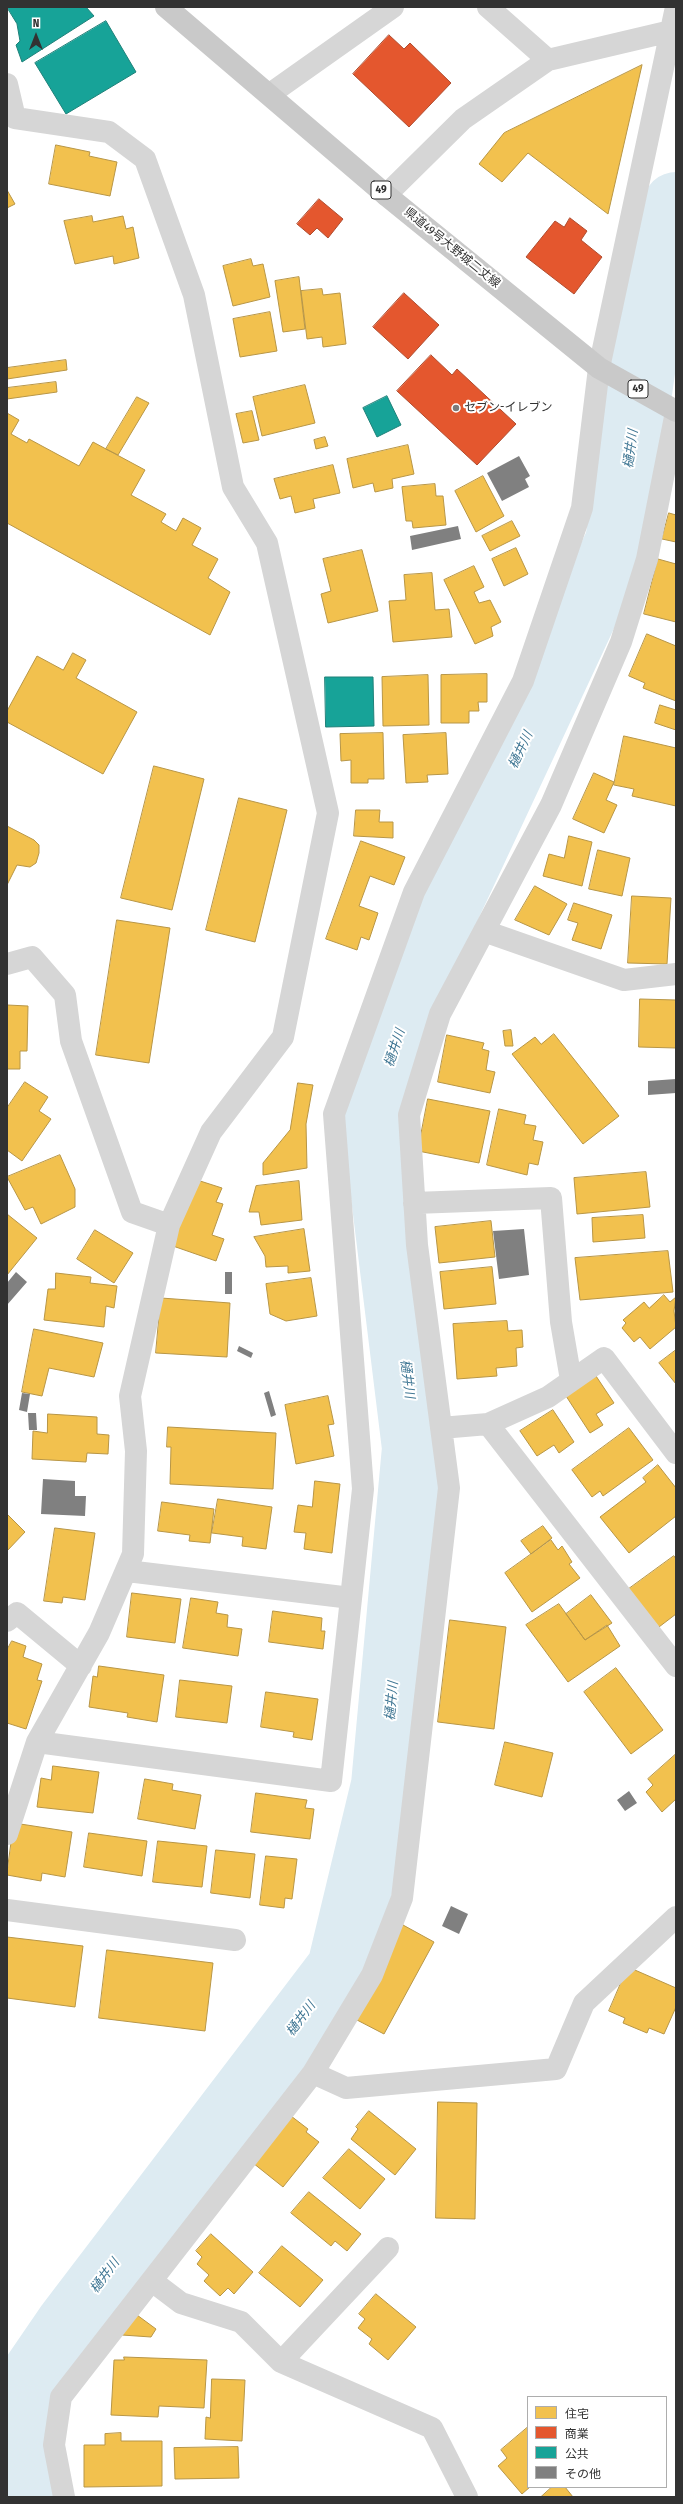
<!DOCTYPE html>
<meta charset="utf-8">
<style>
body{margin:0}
#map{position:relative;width:683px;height:2504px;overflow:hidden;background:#fff;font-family:"Fira Sans Condensed","Noto Sans JP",sans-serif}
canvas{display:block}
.frame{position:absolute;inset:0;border:8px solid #323232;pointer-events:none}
.legend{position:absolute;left:527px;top:2396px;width:140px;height:92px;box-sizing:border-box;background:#fff;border:1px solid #adadad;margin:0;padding:5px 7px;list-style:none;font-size:12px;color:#323232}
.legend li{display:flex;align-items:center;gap:8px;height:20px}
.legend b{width:20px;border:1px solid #adadad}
.north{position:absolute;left:16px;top:16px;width:40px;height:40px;-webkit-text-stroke:3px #fff;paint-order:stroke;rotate:0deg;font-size:11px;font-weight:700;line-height:16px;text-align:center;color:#323232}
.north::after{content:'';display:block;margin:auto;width:14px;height:18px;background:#323232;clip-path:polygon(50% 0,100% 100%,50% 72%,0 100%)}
</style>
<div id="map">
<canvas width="683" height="2504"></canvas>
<div class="frame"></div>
<ul class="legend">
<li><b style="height:11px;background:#f2c14e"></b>住宅</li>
<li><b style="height:11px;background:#e4572e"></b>商業</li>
<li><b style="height:11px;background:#17a398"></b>公共</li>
<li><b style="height:11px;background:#808080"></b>その他</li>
</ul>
<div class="north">N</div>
</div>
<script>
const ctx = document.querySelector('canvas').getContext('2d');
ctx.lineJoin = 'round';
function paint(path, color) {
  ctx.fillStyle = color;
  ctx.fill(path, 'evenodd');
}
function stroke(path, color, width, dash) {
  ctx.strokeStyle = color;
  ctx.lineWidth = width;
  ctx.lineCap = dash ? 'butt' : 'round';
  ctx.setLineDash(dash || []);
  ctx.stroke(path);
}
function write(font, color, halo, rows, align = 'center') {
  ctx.font = font + ' "Fira Sans Condensed","Noto Sans JP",sans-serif';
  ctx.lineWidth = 4;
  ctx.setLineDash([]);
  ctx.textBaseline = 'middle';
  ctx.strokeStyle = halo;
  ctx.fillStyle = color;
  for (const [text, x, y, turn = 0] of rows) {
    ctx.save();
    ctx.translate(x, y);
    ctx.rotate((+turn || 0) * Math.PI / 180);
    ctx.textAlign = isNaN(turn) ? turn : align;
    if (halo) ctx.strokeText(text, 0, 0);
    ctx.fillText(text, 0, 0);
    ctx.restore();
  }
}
const homes = new Path2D(`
 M642 65 608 214 528 153 502 182 479 164 504 133Z
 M56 145 90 152 89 156 117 162 110 196 49 184Z
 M7 190 15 204 7 208Z
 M92 216 93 222 123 216 126 229 133 227 139 258 114 264 113 256 75 264 64 221Z
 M251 259 253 266 263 264 270 297 233 306 223 266Z
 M299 277 305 329 283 332 275 281Z
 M322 289 323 295 340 293 346 344 323 347 322 337 307 339 301 291Z
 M270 312 277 351 240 357 233 319Z
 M66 360 67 370 7 379V368Z
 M56 382 57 392 7 399V388Z
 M305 385 315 423 262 436 253 397Z
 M137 397 149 403 118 455 106 449Z
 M252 411 259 440 243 443 236 414Z
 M7 413 19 420 11 434 27 443 29 439 79 466 93 442 145 470 131 495 166 514 161 522 176 531 183 518 201 528 192 545 218 559 208 578 230 592 210 635 7 523Z
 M325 437 328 446 316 449 314 440Z
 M408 445 414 474 392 479 393 488 375 492 373 483 353 488 347 459Z
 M333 465 340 493 313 499 315 508 295 513 291 496 280 499 274 479Z
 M483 476 504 516 476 532 455 491Z
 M435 484 436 496H443L446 525 413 528 412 521H406L402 487Z
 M669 513 676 515V542L662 539Z
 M512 521 520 536 490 551 482 536Z
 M516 548 528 574 504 586 492 559Z
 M362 550 378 611 328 623 321 594 331 591 323 559Z
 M658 559 676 564V622L644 614Z
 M474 566 484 587 474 592 479 603 490 600 501 622 491 627 493 636 475 644 444 580Z
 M432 573 435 610 449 609 452 637 393 642 389 601 406 600 404 575Z
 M647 634 676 646V701L643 688 645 683 629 676Z
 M73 653 86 660 76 678 137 712 103 774 7 722V711L37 656 63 670Z
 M487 674V702H478L479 711H469V723H441V675Z
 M428 675 429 725 383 726 382 677Z
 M660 705 676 710V730L655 723Z
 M383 733 384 779H368V783H351V760L341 761 340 734Z
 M446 733 448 774 427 775 428 782 406 783 403 735Z
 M624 736 676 748V806L632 796 634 789 614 785Z
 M154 766 204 779 172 910 121 898Z
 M594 773 614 782 606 800 617 805 604 833 573 819Z
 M239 798 287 810 255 942 206 930Z
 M356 810H380L379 822H393V838L354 836Z
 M7 826 34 840 39 845V853L36 863 30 867 17 865 7 885Z
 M569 836 592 842 582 886 543 876 549 854 564 858Z
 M361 841 405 857 394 885 370 876 359 906 378 913 369 940 361 937 357 950 326 939Z
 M598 850 630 858 622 896 589 889Z
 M535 886 567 904 549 935 515 920Z
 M632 896 671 898 667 964 628 963Z
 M574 903 612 915 601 949 572 940 578 923 568 920Z
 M117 920 170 928 149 1063 96 1055Z
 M640 999 676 1000V1048L639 1047Z
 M7 1005 28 1006 27 1051H20V1069H7Z
 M511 1030 513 1046H505L503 1031Z
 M554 1034 619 1116 583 1144 512 1054 535 1037 541 1044Z
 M447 1035 484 1043 482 1049 489 1051 486 1070 495 1072 490 1093 438 1082Z
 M25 1082 48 1097 39 1111 51 1119 22 1161 7 1150V1108Z
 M298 1083 313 1085 306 1124 307 1168 263 1175V1163L290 1130Z
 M428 1099 490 1111 479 1163 418 1151Z
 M499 1109 526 1115 524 1124 536 1126 533 1140 543 1142 538 1165 529 1163 527 1175 487 1165Z
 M60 1155 75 1189V1207L41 1224 33 1207 25 1210 7 1177Z
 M646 1172 650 1207 577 1214 574 1178Z
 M197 1180 222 1188 216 1202 223 1204 212 1235 224 1239 216 1261 170 1245Z
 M299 1181 302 1220 261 1225 259 1212H249L256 1186Z
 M7 1214 37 1238 7 1275Z
 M643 1215 645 1238 593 1242 592 1218Z
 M491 1221 495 1257 439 1263 435 1227Z
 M304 1229 310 1271 288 1273V1266L266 1267 265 1256 254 1237Z
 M95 1230 133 1253 114 1283 77 1259Z
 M668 1251 673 1292 580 1300 575 1258Z
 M492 1267 496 1304 444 1309 440 1272Z
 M56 1273 91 1277 90 1283 117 1286 114 1308 106 1306 104 1327 44 1320 48 1289H55Z
 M311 1278 317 1316 286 1321 270 1314 266 1284Z
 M664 1295 670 1302 676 1297 674 1311 676 1327 650 1349 640 1337 634 1342 622 1328 626 1323 623 1320 644 1302 649 1308Z
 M161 1298 230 1303 227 1357 156 1353Z
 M507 1321 508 1331 522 1330 523 1347 516 1348 517 1366 496 1368 497 1376 457 1379 453 1324Z
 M34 1329 103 1343 94 1377 49 1368 42 1396 22 1392Z
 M676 1350V1384L659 1363Z
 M596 1376 614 1403 596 1414 603 1425 590 1433 566 1396Z
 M328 1396 334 1424 328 1425 334 1456 296 1464 285 1405Z
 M553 1410 574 1442 559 1453 554 1445 537 1456 520 1431Z
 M48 1414 97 1417V1434L109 1435 108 1454 87 1453 86 1462 32 1459 33 1431 47 1433Z
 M168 1427 276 1433 273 1489 170 1484 171 1447H167Z
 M629 1428 653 1460 603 1496 600 1491 592 1497 572 1470Z
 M658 1465 676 1488V1516L629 1553 600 1517 646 1482 643 1478Z
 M315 1481 340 1484 332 1553 304 1549 306 1533 294 1532 298 1505 312 1507Z
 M218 1499 272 1507 266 1549 242 1546 243 1537 212 1533Z
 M162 1502 214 1509 210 1543 189 1541 190 1535 158 1531Z
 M7 1514 25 1532 7 1551Z
 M543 1526 552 1538 531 1554 521 1541Z
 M55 1528 95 1533 85 1600 63 1597 62 1603 44 1601Z
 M551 1540 558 1550 562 1546 572 1562 569 1564 580 1578 532 1612 505 1573Z
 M674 1556 676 1559V1614L655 1630 626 1591Z
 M132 1593 181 1599 175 1643 127 1637Z
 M591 1595 612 1623 585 1640 566 1614Z
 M191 1598 218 1602 216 1613 228 1615 227 1627 242 1629 238 1656 183 1648Z
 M559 1604 585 1640 607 1625 620 1646 568 1682 526 1625Z
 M273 1611 322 1618 321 1631H325L323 1649 269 1642Z
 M450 1620 506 1627 494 1729 438 1722Z
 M12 1641 26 1646 23 1657 42 1664 37 1680 42 1681 26 1729 7 1723V1650Z
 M99 1666 164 1675 157 1722 127 1717 128 1713 89 1707 93 1676 97 1677Z
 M616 1668 663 1730 631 1754 584 1692Z
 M180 1680 232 1686 227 1723 176 1717Z
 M266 1692 318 1699 312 1740 293 1737 294 1732 261 1727Z
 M505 1742 553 1753 542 1797 495 1785Z
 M676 1754V1799L662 1812 646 1792 653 1785 648 1779Z
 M53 1766 99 1772 93 1813 37 1807 41 1778 51 1780Z
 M145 1779 173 1784 172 1790 201 1795 195 1829 138 1819Z
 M256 1793 307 1800 305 1808 314 1809 310 1839 251 1832Z
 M14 1823 72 1832 65 1877 42 1873 41 1881 7 1875Z
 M89 1833 147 1841 142 1876 84 1867Z
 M158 1841 207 1846 202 1887 153 1882Z
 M216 1850 255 1854 250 1898 211 1893Z
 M266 1856 297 1859 292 1899 285 1898 284 1908 260 1905Z
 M403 1925 434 1942 384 2034 357 2020Z
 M7 1937 83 1946 75 2007 7 1998Z
 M107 1950 213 1963 205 2031 99 2018Z
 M628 1967 676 1988V2007L664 2034 649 2028 647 2033 623 2023 625 2018 609 2011Z
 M438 2102 477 2103 475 2219 436 2218Z
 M369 2111 416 2149 395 2175 351 2139 358 2129 356 2127Z
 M291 2116 308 2129 306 2132 319 2142 283 2187 253 2163Z
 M349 2149 385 2179 360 2209 323 2178Z
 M309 2192 361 2234 347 2251 335 2241 331 2246 291 2213Z
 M211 2234 253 2272 234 2294 228 2288 220 2296 204 2281 209 2275 197 2264 202 2257 196 2251Z
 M282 2246 323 2280 300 2307 259 2273Z
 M376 2294 416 2327 388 2360 369 2344 372 2339 358 2328 365 2319 359 2314Z
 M137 2315 156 2329 151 2337 122 2335Z
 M124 2357 207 2360 204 2408 159 2406 158 2417 111 2415 114 2360H124Z
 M212 2379 245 2380 242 2441 205 2439 206 2417 210 2418Z
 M528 2427 530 2487 522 2494 498 2466 507 2458 501 2450Z
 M121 2433V2441H162V2486L84 2487V2445H105V2434Z
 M238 2447 239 2478 175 2479 174 2448Z
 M552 2487H565L573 2497H541Z`);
const shops = new Path2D(`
 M389 35 404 49 410 43 451 83 409 127 353 74Z
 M319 199 343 219 328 238 317 228 310 235 297 224Z
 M570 218 587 231 581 240 602 257 574 294 526 257 555 221 564 227Z
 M404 293 439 325 408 359 373 327Z
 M431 355 452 375 457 369 516 424 477 465 397 391Z`);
const public = new Path2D(`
 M7 7H86L94 16 22 62 16 45 20 41 17 24Z
 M106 21 136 72 66 114 35 63Z
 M387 396 401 425 377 437 363 408Z
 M325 677H373L374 726 326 727Z`);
const river = new Path2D(`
 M33 2497 21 2394 69 2324 340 1968 384 1785 415 1448 374 1115 425 955 618 542 648 329 676 205`);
const building = new Path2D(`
 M519 456 530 476 525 479 529 487 502 501 487 473Z
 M458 526 461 539 412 550 410 536Z
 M676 1079V1093L648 1095V1081Z
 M524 1229 529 1275 499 1279 493 1231Z
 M16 1272 27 1282 7 1305V1283Z
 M225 1272H232V1294H225Z
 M239 1346 253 1353 251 1358 237 1351Z
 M269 1391 276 1415 271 1417 264 1393Z
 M22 1393 30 1394 27 1412 19 1410Z
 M28 1413H36L37 1430H29Z
 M43 1479 75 1481V1496H86L85 1516 41 1514Z
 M629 1791 637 1803 625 1811 617 1800Z
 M451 1906 468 1914 459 1934 442 1926Z`);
const minor = new Path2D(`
 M488 7 548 60
 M7 84 15 118 109 132 145 159 194 295 233 487 267 543 328 813 283 1037 211 1132 169 1225 130 1396 136 1451 133 1554 99 1633 37 1742 7 1834
 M270 94 393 7
 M386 195 463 119 548 60 671 31
 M484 931 624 980 676 974
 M7 964 32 957 65 995 71 1041 132 1212 169 1225
 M414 1203 551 1198 561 1322 571 1380
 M488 1424 548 1397 604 1358 676 1453
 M441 1428 488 1424 676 1666
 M127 1571 351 1598
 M7 1621 17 1613 81 1666
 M37 1742 331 1781 363 1489 334 1114 414 892 523 681 582 508 599 368 676 7
 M7 1910 235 1940
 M313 2073 346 2088 556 2069 584 2003 676 1917
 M152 2281 181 2303 241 2322 281 2362 432 2428 467 2497
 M281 2362 388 2248
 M64 2497 54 2445 61 2397 313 2073 372 1975 402 1898 449 1488 417 1245 409 1115 440 1014 551 805 621 642 647 559 676 412`);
const major = new Path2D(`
 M166 7 386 195 599 368 676 411`);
const markers = [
 [456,408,4,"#7a7a7a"]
];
const shields = [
 [381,190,20],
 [638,389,20]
];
const shieldNames = [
 ["49",381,190],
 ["49",638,389]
];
const streetNames = [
 ["県道49号大野城二丈線",452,248,39]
];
const poiNames = [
 ["セブン-イレブン",464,408]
];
const waterNames = [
 ["樋井川",631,449,-82],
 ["樋井川",521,750,-65],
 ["樋井川",395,1048,-72],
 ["樋井川",407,1379,83],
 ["樋井川",392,1701,-85],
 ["樋井川",301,2019,-53],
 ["樋井川",105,2276,-53]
];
paint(homes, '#f2c14e');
stroke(homes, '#b89646', 1);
paint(shops, '#e4572e');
stroke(shops, '#af4c2f', 1);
paint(public, '#17a398');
stroke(public, '#1f8179', 1);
stroke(river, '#ddebf2', 66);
paint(building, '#808080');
stroke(minor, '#d6d6d6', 22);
stroke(major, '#c9c9c9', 22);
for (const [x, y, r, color] of markers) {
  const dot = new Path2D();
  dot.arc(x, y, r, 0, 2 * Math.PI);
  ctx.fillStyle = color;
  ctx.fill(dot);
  stroke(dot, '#fff', 1.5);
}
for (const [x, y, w] of shields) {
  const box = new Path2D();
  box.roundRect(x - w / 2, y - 9, w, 18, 3);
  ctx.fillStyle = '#fff';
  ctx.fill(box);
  stroke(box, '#323232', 1);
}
write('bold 11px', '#323232', null, shieldNames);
write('12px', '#323232', '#fff', streetNames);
write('12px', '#323232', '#fff', poiNames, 'left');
write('italic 13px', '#407794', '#fff', waterNames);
</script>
